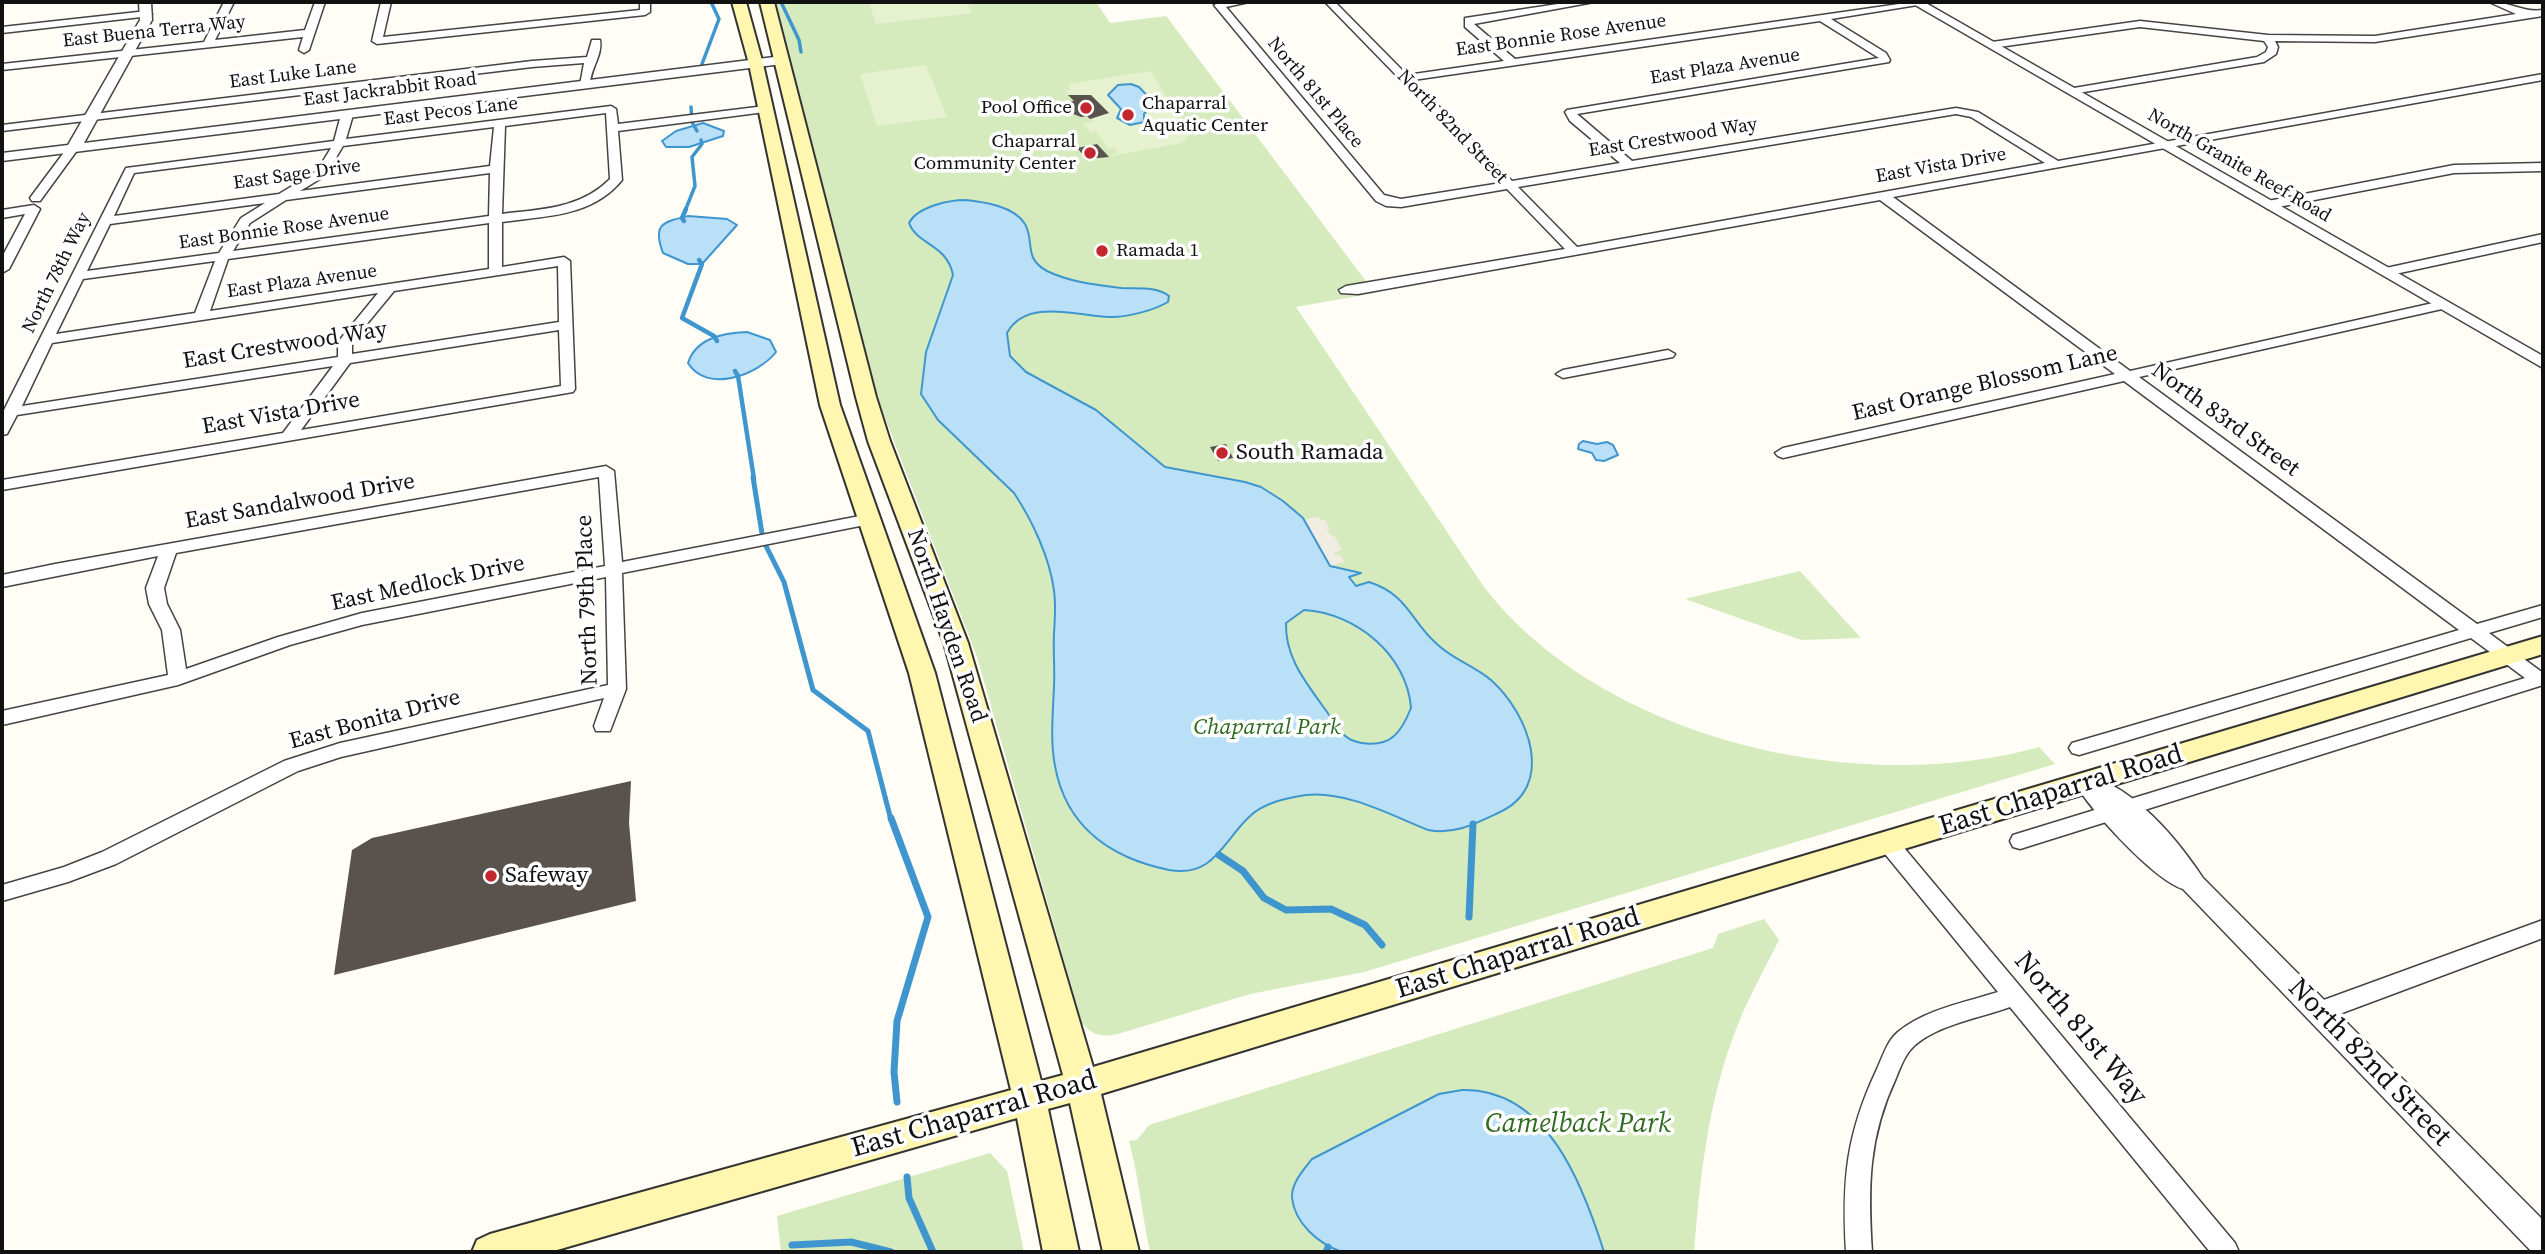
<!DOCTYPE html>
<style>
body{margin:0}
#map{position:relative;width:2545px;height:1254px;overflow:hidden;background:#fffdf5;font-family:"Source Serif 4",serif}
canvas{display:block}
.frame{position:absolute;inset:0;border:4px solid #111;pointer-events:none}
</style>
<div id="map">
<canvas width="2545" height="1254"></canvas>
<div class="frame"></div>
</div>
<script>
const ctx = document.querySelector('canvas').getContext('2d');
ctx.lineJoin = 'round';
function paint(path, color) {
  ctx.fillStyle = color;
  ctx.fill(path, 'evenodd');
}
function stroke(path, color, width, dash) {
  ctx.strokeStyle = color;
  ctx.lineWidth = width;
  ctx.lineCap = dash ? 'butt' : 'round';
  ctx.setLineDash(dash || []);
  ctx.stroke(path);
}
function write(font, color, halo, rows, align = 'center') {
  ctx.font = font + ' "Source Serif 4",serif';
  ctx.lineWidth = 7;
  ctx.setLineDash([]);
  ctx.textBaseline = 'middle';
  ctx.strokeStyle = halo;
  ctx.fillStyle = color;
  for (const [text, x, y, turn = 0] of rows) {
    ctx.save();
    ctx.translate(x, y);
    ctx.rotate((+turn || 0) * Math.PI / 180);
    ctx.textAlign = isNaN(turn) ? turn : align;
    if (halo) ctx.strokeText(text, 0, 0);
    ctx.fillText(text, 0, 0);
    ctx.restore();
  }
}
const green = new Path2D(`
 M776 2H1096L1110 23 1166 16 1375 293 1296 307 1484 587C1602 740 1859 798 2039 747L2055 764 1364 972 1250 994 1118 1034C1102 1037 1093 1036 1082 1023L977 657 880 405Z
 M1800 571 1861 638 1801 640 1685 599Z
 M1764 919 1779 940C1764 970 1747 1000 1735 1032 1708 1102 1700 1178 1694 1252H1150C1142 1215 1139 1178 1129 1141L1137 1140 1149 1125 1713 948 1718 934Z
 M990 1153 1007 1171 1024 1252H781L777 1216Z`);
const pitch = new Path2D(`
 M869 2H967L972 13 876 24Z
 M926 65 947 117 877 126 860 74Z
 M1151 71 1189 135 1182 143 1106 157 1118 152 1115 148 1109 149 1096 132 1091 133 1083 124 1094 121 1065 91 1071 90 1068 84Z`);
const plaza = new Path2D(`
 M1319 517 1321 520H1325L1330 529 1326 531 1336 538 1342 550 1334 553 1335 556 1340 555 1344 562 1330 566 1304 520Z`);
const water = new Path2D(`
 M1131 84 1139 87 1154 103 1144 114V122L1130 125 1117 118 1121 109 1108 95 1118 85Z
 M703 123 724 131 723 136 689 147H666L662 141 676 131Z
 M966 200C984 202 1014 206 1025 224 1035 242 1023 258 1047 271 1069 282 1097 285 1122 288 1137 289 1156 286 1169 296L1168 302C1154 310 1132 316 1115 317 1083 318 1027 296 1007 333L1010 356 1026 372 1096 410 1165 467 1245 482 1261 487 1283 501 1303 518 1330 566 1361 573 1349 577 1356 586 1369 582C1409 595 1410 621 1438 645 1454 660 1475 666 1491 680 1529 714 1557 787 1498 813 1475 824 1454 835 1428 830 1390 815 1348 791 1306 795 1286 798 1262 803 1248 818 1223 842 1213 878 1169 870 1111 858 1066 827 1055 766 1050 741 1053 712 1054 686 1055 669 1053 651 1054 633 1055 619 1056 605 1054 591 1050 558 1032 520 1014 493L938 420 921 394 926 352 953 275C947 244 917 245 909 223 917 207 948 200 966 200ZM1304 610C1356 613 1407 655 1411 708 1407 718 1402 729 1394 736 1382 747 1356 746 1344 735 1336 727 1329 714 1322 705 1304 680 1285 656 1286 623Z
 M688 216 727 219 737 225 702 264H688L663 253C652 224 663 222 688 216Z
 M747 332 770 340 776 352C758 375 707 394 688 363 696 338 723 333 747 332Z
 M1583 441 1597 444 1607 442 1613 445 1618 455 1604 461 1596 460 1592 453 1578 449 1579 444Z
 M1462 1090C1547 1088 1583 1185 1604 1252H1342C1319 1244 1295 1224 1292 1198 1291 1183 1304 1169 1312 1159L1439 1094Z`);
const streamFar3 = new Path2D(`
 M781 2 799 40 801 52
 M702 64 719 19 711 2
 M691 107 692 122 697 131
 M685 211 695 186 692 157 702 144 701 140`);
const streamFar2 = new Path2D(`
 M684 221 682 218 686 209
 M699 260 702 264 682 318 714 336 717 341
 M735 371 738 376 754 479`);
const streamFar1 = new Path2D(`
 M753 477 763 540 784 582 813 690 868 731 891 820`);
const stream = new Path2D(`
 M891 818 928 917 897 1021 894 1072 897 1102
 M1219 855 1243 871 1264 898 1286 910 1331 909 1365 925 1382 945
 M1469 917 1473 824
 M907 1177 909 1198 933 1252
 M792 1245 851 1242 891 1252
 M1326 1252 1328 1247`);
const building = new Path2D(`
 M1068 95H1091L1109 113 1090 119 1087 116 1081 117 1051 105 1074 101Z
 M1097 144 1109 157 1087 159 1077 148Z
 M1226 444 1233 458 1218 461 1210 447Z
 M631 781 629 823 636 901 334 975 352 850 372 838Z`);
const minor = new Path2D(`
 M224 2H234L215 40 305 30 315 2H325L309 50 304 53 299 50 303 37 2 70V64L204 42Z
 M381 2H391L383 37 640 10V2H650V12L645 15 377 44 372 41Z
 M1249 2 1226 7 1384 195 1401 199 1501 183 1325 2H1335L1407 75 1504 61 1465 27V18L1571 2H1594L1474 24 1515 59 1913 2H1936L1831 19 1886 53 1890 60 1889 62 1577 114 1632 161 1956 108 1978 112 2058 161 2543 74V80L1893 197 2130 371 2442 301 2447 302 2449 305 2442 309 2139 377 2477 624 2543 605V617L2489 633 2543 673V685L2020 849 2013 847 2010 841 2013 835 2525 678 2471 638 2079 755 2072 753 2069 748 2072 743 2459 630 2124 381 1783 458 1778 456 1775 453 1783 448 2115 374 1880 200 1358 294 1341 293 1339 290 1346 286 1565 249 1507 189 1401 207 1386 206 1376 201 1214 5 1222 2ZM1820 21 1879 58 1567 110 1565 112 1570 121 1620 163 1512 181 1413 80ZM1956 114 1971 117 2045 163 1577 247 1518 187Z
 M2489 2C2509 1 2523 13 2543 10V16L2375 42 2275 41 2278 47 2276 54 2264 62 2072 94 2067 91 2068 89 2257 57 2266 52 2268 47 2264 41 2140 27 1992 48 1987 45 1992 42 2140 21 2268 35 2375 36 2516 14Z
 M147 11 152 14 150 16 2 33V27Z
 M592 40H600C603 55 590 69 590 85L585 88 580 85 584 63 532 67 2 131V125L532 61 587 57Z
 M611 106 616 109 618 124 765 106 770 109 765 112 618 131 622 180C592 217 545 216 502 222V267L564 257 570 261 575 389 573 392 2 490V480L283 433 333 366 17 415 7 434 2 435 3 412 126 168 334 141 341 115 347 112 353 115 346 139ZM606 113 610 179C580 209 541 209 502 214L505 126ZM494 127 490 166 300 191 325 176 343 146ZM331 148 317 171 279 194 114 216 134 173ZM490 173 489 216 233 251 250 223 286 200ZM265 203 241 218 219 253 87 271 110 224ZM489 223V269L210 311 228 259ZM215 261 195 313 56 334 83 279ZM558 266 559 322 352 354V342L394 291ZM378 293 338 342V357L22 406 52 343ZM559 330 561 386 301 430 350 363Z
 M68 147 78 149 40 201H32L30 198Z
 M2543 163V171L2454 173 2268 209 2262 205 2268 201 2454 165Z
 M34 205 40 209 9 269 2 273V257L25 214 2 218V210Z
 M2543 234V242L2386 276 2379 272 2386 268Z
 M1668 350 1675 354 1673 357 1563 378 1556 374 1563 370Z
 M606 466 614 471 622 562 870 514 878 519 870 524 622 573 626 689 610 731H596L594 726 604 698 341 757 298 771 116 864 68 882 2 901V885L64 867 102 852 284 761 340 743 608 685 606 577 362 625 290 645 178 685 2 725V711L168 675 162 630 149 604 146 588 158 556 2 587V575L55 564ZM599 477 605 566 362 613 278 637 186 669 180 630 167 604 164 588 176 553Z
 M1888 835 1895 837 2235 1243 2239 1252H2210L2010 1007C1980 1018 1940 1024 1915 1045 1905 1054 1901 1066 1896 1078 1868 1138 1868 1187 1872 1252H1846C1842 1180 1846 1135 1877 1069 1883 1056 1887 1041 1898 1032 1924 1010 1966 1002 1998 992L1881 849 1878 843 1881 837Z
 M2543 920V938L2318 1022 2310 1019 2307 1012 2310 1005Z`);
const tertiary = new Path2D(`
 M139 2H151L152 20 84 143 782 56 788 60 782 64 2 161V153L68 145 140 20Z
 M1910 2H1924L2543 356V368Z
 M2087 774C2136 790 2175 836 2203 878L2543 1220V1252H2532L2183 889C2153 879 2091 811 2075 783L2079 777Z`);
const secondary = new Path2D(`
 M732 2H746L763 64 840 405 935 673 1041 1081 1063 1075 944 643 868 441 856 397 760 2H774L876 397 890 441 968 643 1093 1067 2543 636V654L1101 1094 1139 1252H1103L1070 1103 1048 1109 1079 1252H1043L1017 1118 550 1252H472L477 1240 490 1234 1011 1090 909 673 820 405 749 64Z`);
const markers = [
 [1086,108,7,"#c4262e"],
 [1128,115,7,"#c4262e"],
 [1090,153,7,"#c4262e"],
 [1102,251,7,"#c4262e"],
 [1222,453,7,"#c4262e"],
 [491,876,7,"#c4262e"]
];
const farStreetnames = [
 ["East Buena Terra Way",154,32,-6],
 ["East Bonnie Rose Avenue",1561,36,-8],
 ["East Plaza Avenue",1725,67,-9],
 ["East Luke Lane",293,75,-7],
 ["East Jackrabbit Road",390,90,-7],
 ["North 81st Place",1315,93,50],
 ["East Pecos Lane",451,112,-7],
 ["North 82nd Street",1452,127,46],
 ["East Crestwood Way",1673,138,-9],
 ["East Vista Drive",1941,166,-10],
 ["North Granite Reef Road",2239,166,30],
 ["East Sage Drive",297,175,-8],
 ["East Bonnie Rose Avenue",284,229,-8],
 ["North 78th Way",57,273,-64],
 ["East Plaza Avenue",302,282,-8]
];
const farPoinames = [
 ["Chaparral",1142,104],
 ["Aquatic Center",1142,126],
 ["Pool Office",1072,108,"right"],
 ["Chaparral",1076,142,"right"],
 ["Community Center",1076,164,"right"],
 ["Ramada 1",1116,251]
];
const streetNames = [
 ["East Crestwood Way",285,346,-9],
 ["East Orange Blossom Lane",1985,384,-13],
 ["East Vista Drive",281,414,-10],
 ["North 83rd Street",2225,420,36],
 ["East Sandalwood Drive",300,502,-10],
 ["East Medlock Drive",428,584,-12],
 ["North 79th Place",588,600,-92],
 ["North Hayden Road",946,626,71],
 ["East Bonita Drive",375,720,-15]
];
const poiNames = [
 ["South Ramada",1236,453],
 ["Safeway",505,876]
];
const parkNames = [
 ["Chaparral Park",1267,728]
];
const nearStreetnames = [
 ["East Chaparral Road",2061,791,-17],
 ["East Chaparral Road",1518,954,-17],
 ["North 81st Way",2080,1029,50],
 ["North 82nd Street",2369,1063,46],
 ["East Chaparral Road",974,1115,-16]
];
const nearParknames = [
 ["Camelback Park",1578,1125]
];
paint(green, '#d5ebbd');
paint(pitch, '#e6f2cf');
paint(plaza, '#f1ede2');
paint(water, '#b9e0f7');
stroke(water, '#3f96cf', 2);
stroke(streamFar3, '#3f96cf', 3.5);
stroke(streamFar2, '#3f96cf', 4.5);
stroke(streamFar1, '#3f96cf', 5);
stroke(stream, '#3f96cf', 7);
paint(building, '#5a524d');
stroke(minor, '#444', 3);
stroke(tertiary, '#444', 3);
stroke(secondary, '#333', 4);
paint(minor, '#fff');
paint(tertiary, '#fff');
paint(secondary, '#fff6b0');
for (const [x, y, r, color] of markers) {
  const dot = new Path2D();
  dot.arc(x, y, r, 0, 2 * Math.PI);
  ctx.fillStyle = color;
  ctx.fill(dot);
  stroke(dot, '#fff', 2.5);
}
write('19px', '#111', '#fff', farStreetnames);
write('19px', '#111', '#fff', farPoinames, 'left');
write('23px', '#111', '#fff', streetNames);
write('23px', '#111', '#fff', poiNames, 'left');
write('italic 23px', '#2f6b1f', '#fff', parkNames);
write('28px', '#111', '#fff', nearStreetnames);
write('italic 28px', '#2f6b1f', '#fff', nearParknames);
</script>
